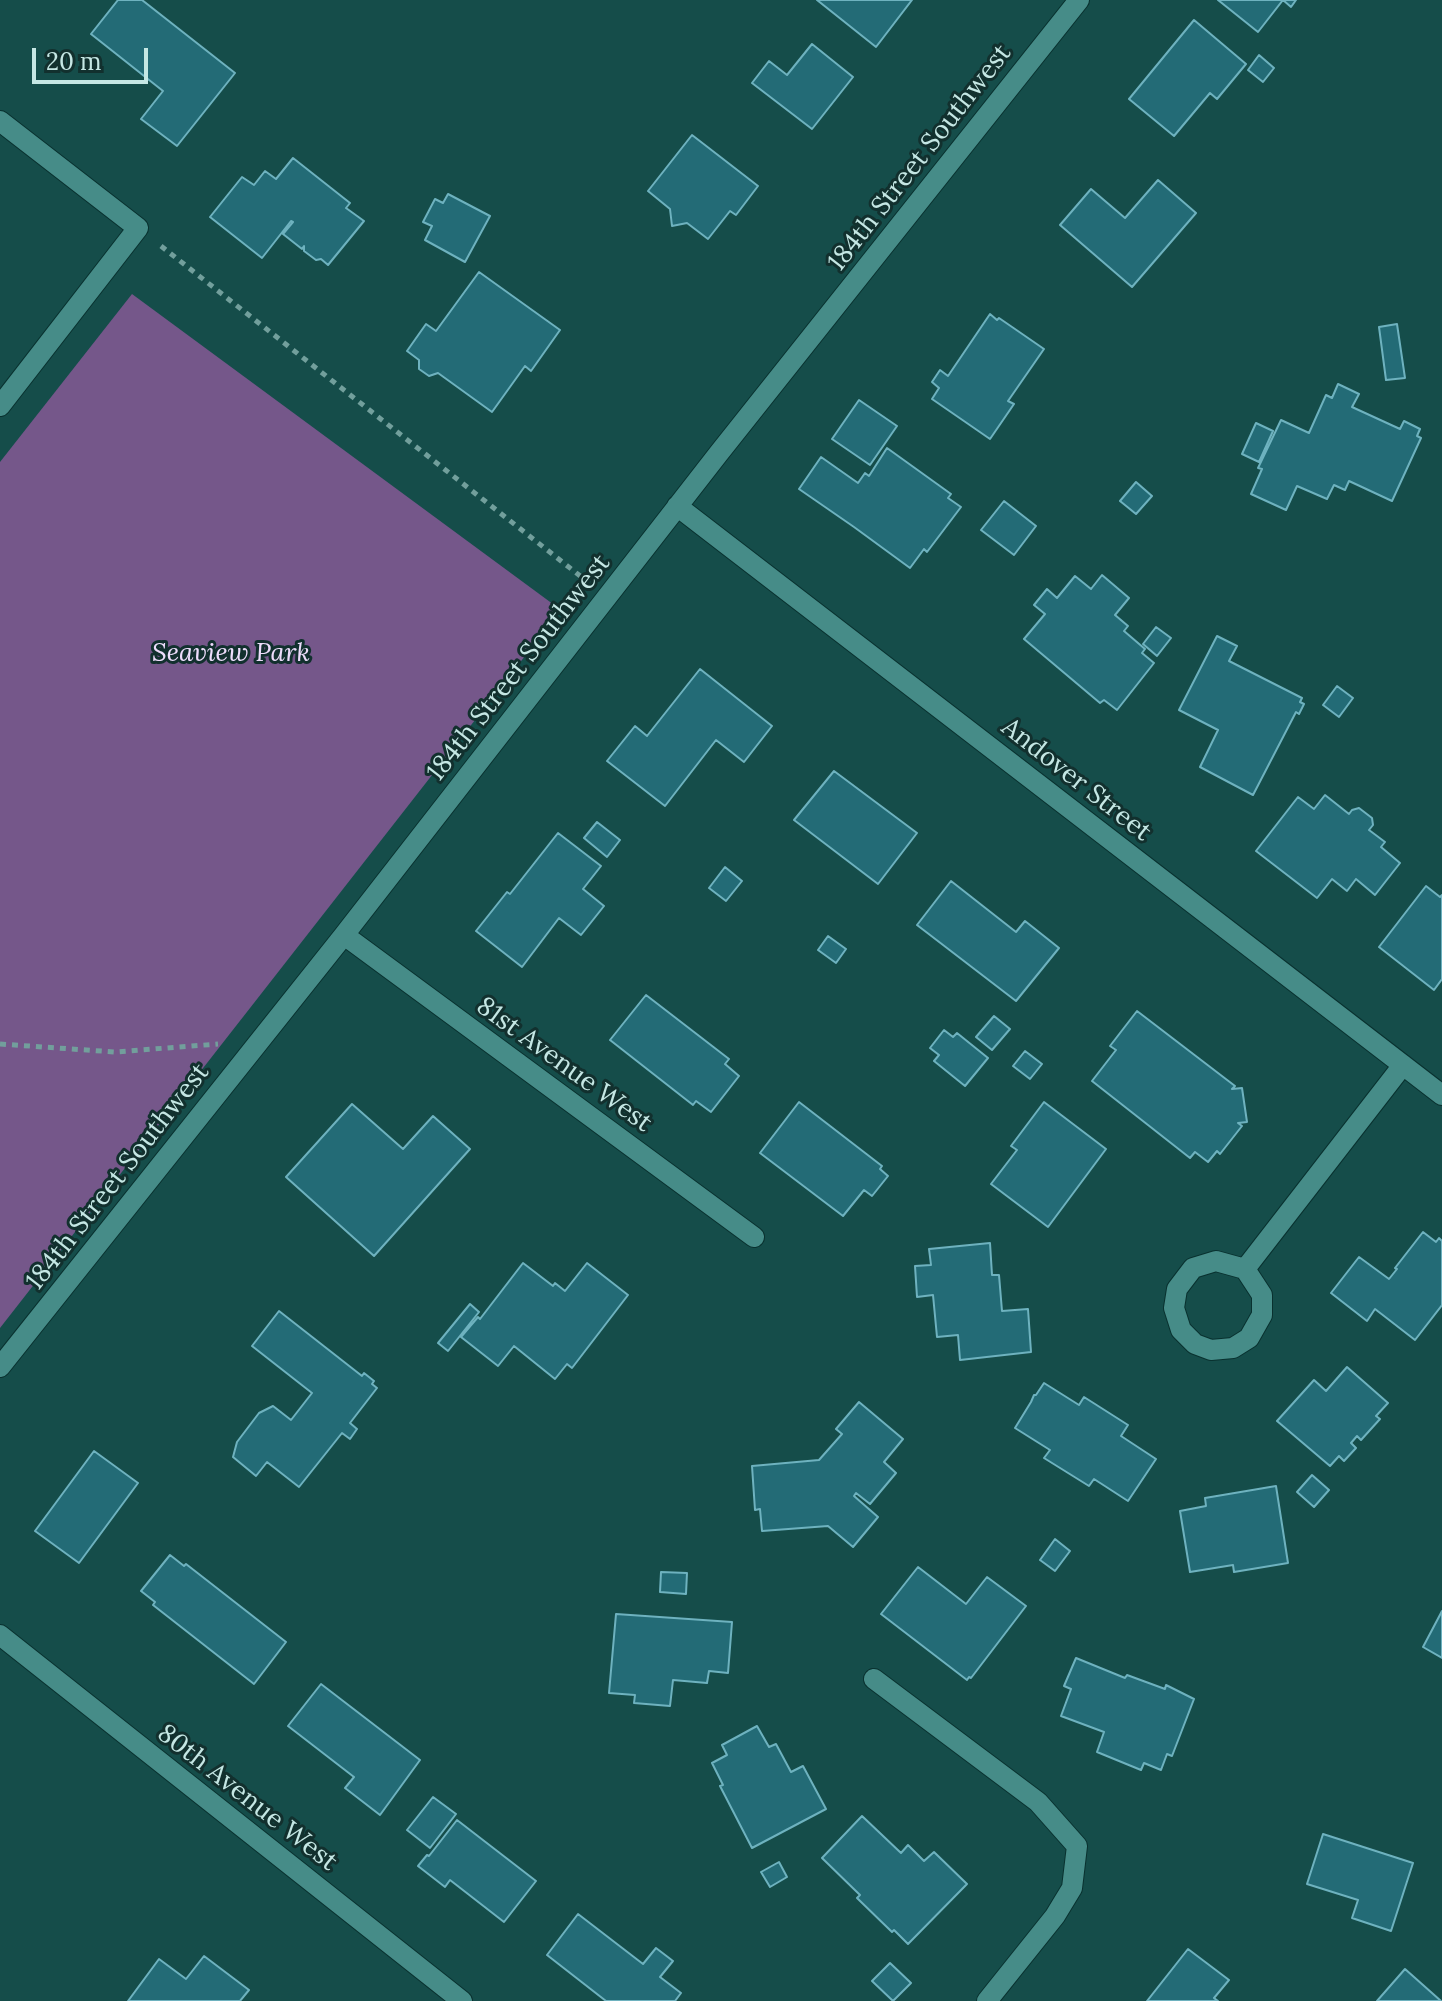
<!DOCTYPE html>
<style>
body{margin:0}
#map{position:relative;width:1442px;height:2001px;overflow:hidden;background:#154d4a;font-family:Lora,serif}
canvas{display:block}
.scale{position:absolute;left:32px;top:48px;width:116px;height:36px;box-sizing:border-box;border:4px solid #c5e7e4;border-top:0;padding-left:10px;font-size:24px;line-height:28px;white-space:nowrap;color:#c5e7e4;-webkit-text-stroke:6px #12302e;paint-order:stroke}
</style>
<div id="map">
<canvas width="1442" height="2001"></canvas>
<div class="scale">20 m</div>
</div>
<script>
const ctx = document.querySelector('canvas').getContext('2d');
ctx.lineJoin = 'round';
function paint(path, color) {
  ctx.fillStyle = color;
  ctx.fill(path, 'evenodd');
}
function stroke(path, color, width, dash) {
  ctx.strokeStyle = color;
  ctx.lineWidth = width;
  ctx.lineCap = dash ? 'butt' : 'round';
  ctx.setLineDash(dash || []);
  ctx.stroke(path);
}
function write(font, color, halo, rows, align = 'center') {
  ctx.font = font + ' Lora,serif';
  ctx.lineWidth = 6;
  ctx.setLineDash([]);
  ctx.textBaseline = 'middle';
  ctx.strokeStyle = halo;
  ctx.fillStyle = color;
  for (const [text, x, y, turn = 0] of rows) {
    ctx.save();
    ctx.translate(x, y);
    ctx.rotate((+turn || 0) * Math.PI / 180);
    ctx.textAlign = isNaN(turn) ? turn : align;
    if (halo) ctx.strokeText(text, 0, 0);
    ctx.fillText(text, 0, 0);
    ctx.restore();
  }
}
const green = new Path2D(`
 M132 294 561 610 0 1328V462Z`);
const building = new Path2D(`
 M118 0H142L235 73 177 146 141 119 163 91 91 34Z
 M817 0H912L876 47Z
 M1218 0H1296L1291 7 1283 0 1258 32Z
 M1194 20 1246 64 1217 99 1210 93 1174 136 1129 99Z
 M812 44 853 77 812 129 752 83 769 61 787 75Z
 M1259 55 1274 68 1263 82 1248 70Z
 M692 135 758 186 736 215 730 211 708 239 687 223 672 226 670 209 648 191Z
 M293 158 350 203 346 208 364 221 328 265 321 259 316 260 304 251V246L302 249 283 234 293 222 291 221 262 258 210 217 242 177 254 185 265 171 276 179Z
 M1158 180 1196 213 1132 287 1060 225 1091 189 1125 218Z
 M448 194 490 216 465 262 425 240 432 226 423 222 435 199 443 203Z
 M479 272 560 330 531 371 525 366 492 412 438 373 429 376 419 369V360L407 351 426 324 436 331Z
 M990 314 997 320 999 318 1044 349 1008 401 1014 404 990 439 932 399 939 388 932 382 940 370 948 376Z
 M1397 324 1405 378 1386 380 1379 327Z
 M1338 384 1359 394 1352 407 1400 429 1404 421 1420 429 1417 436 1421 438 1392 501 1349 481 1345 490 1334 485 1327 499 1297 486 1286 510 1251 494 1262 469 1258 468 1281 420 1309 433 1326 395 1332 398Z
 M859 400 897 426 870 465 832 439Z
 M1256 423 1273 431 1259 462 1242 454Z
 M887 448 951 494 948 498 961 507 927 552 924 549 910 568 854 527 799 489 821 457 858 483 865 473 869 476Z
 M1136 482 1152 496 1136 514 1120 501Z
 M1004 501 1036 526 1014 555 981 530Z
 M1102 575 1129 598 1115 615 1128 626 1124 631 1145 649 1142 653 1154 663 1117 710 1104 700 1100 703 1024 639 1045 614 1034 605 1047 589 1057 598 1075 576 1091 589Z
 M1156 627 1171 638 1157 656 1143 644Z
 M1217 636 1237 646 1229 661 1302 698 1300 702 1304 704 1299 714 1296 712 1253 795 1200 767 1218 730 1179 710Z
 M700 669 772 726 744 762 716 740 665 806 607 761 635 726 647 736Z
 M1337 686 1353 698 1339 717 1323 705Z
 M834 771 917 833 878 884 794 820Z
 M1325 795 1349 814 1352 810 1359 808 1372 818 1373 825 1369 830 1385 842 1381 847 1400 863 1375 895 1356 879 1347 891 1332 879 1317 898 1256 851 1298 797 1314 809Z
 M597 822 620 840 607 857 584 838Z
 M558 833 601 866 583 889 604 906 581 935 559 918 522 967 476 931 507 892 510 894Z
 M725 867 742 881 726 901 709 888Z
 M951 881 1016 932 1025 921 1059 948 1016 1001 917 925Z
 M1426 886 1440 897 1442 895V979L1434 990 1379 947Z
 M828 936 846 949 836 963 818 950Z
 M646 995 729 1059 725 1064 739 1076 711 1112 696 1101 693 1105 610 1040Z
 M1137 1011 1235 1086 1232 1089 1242 1088 1247 1122 1238 1123 1242 1126 1220 1154 1217 1151 1208 1162 1195 1152 1190 1158 1092 1081 1116 1050 1110 1046Z
 M994 1016 1010 1029 992 1050 976 1037Z
 M944 1030 953 1037 957 1033 988 1058 965 1086 934 1061 939 1055 930 1048Z
 M1025 1051 1042 1064 1030 1079 1013 1066Z
 M799 1102 882 1166 880 1169 888 1176 872 1196 864 1190 843 1216 760 1153Z
 M1044 1102 1106 1149 1048 1227 991 1184 1017 1150 1011 1146Z
 M352 1104 403 1149 433 1116 470 1149 374 1256 286 1177Z
 M1423 1232 1436 1242 1439 1238 1442 1241V1305L1415 1340 1375 1309 1367 1321 1331 1293 1359 1257 1389 1279 1397 1269 1395 1268Z
 M990 1243 992 1275H999L1002 1311 1028 1309 1031 1352 960 1360 958 1335 937 1337 933 1295 917 1297 915 1266 931 1265 929 1249Z
 M523 1263 553 1286 555 1283 565 1291 587 1263 628 1295 572 1368 567 1364 555 1379 514 1346 498 1366 461 1337 478 1317 480 1319Z
 M470 1304 479 1312 448 1351 438 1343Z
 M279 1311 362 1376 364 1373 374 1381 372 1384 377 1388 350 1423 357 1429 350 1439 342 1433 299 1487 267 1462 256 1476 233 1457 237 1442 259 1413 273 1406 291 1420 312 1393 252 1346Z
 M1347 1367 1388 1403 1376 1416 1380 1419 1361 1440 1357 1436 1351 1443 1356 1448 1344 1461 1339 1456 1330 1466 1277 1421 1314 1380 1326 1391Z
 M1044 1383 1079 1405 1084 1397 1128 1425 1121 1436 1156 1459 1128 1501 1094 1479 1089 1486 1044 1458 1050 1450 1015 1428 1031 1402 1034 1395H1036Z
 M859 1402 903 1439 884 1462 896 1473 870 1504 856 1493 854 1496 878 1517 853 1547 828 1526 762 1531 760 1509 755 1510 752 1466 819 1460 842 1434 836 1429Z
 M94 1451 138 1483 79 1563 35 1531Z
 M1312 1475 1329 1490 1314 1507 1297 1492Z
 M1276 1486 1288 1563 1234 1572 1233 1565 1190 1572 1180 1511 1206 1506 1205 1498Z
 M1055 1539 1070 1551 1055 1571 1040 1560Z
 M170 1555 184 1566 186 1564 286 1642 254 1684 153 1605 155 1602 141 1591Z
 M918 1567 966 1604 987 1577 1026 1606 971 1678 969 1677 967 1680 881 1614Z
 M661 1572 687 1573 686 1594 660 1592Z
 M1442 1611V1658L1423 1647Z
 M616 1614 732 1622 728 1673 709 1671 707 1683 673 1680 670 1706 634 1703 635 1695 609 1693Z
 M1076 1658 1125 1678 1127 1675 1165 1689 1166 1685 1194 1699 1172 1756 1167 1754 1161 1770 1144 1763 1141 1770 1097 1752 1104 1732 1061 1716 1071 1689 1064 1686Z
 M321 1684 420 1760 380 1815 345 1788 354 1777 288 1726Z
 M757 1726 769 1747 776 1744 791 1772 803 1766 826 1809 752 1848 720 1786 723 1785 712 1763 727 1755 722 1745Z
 M433 1797 456 1814 430 1848 407 1830Z
 M862 1816 901 1853 908 1845 924 1861 934 1852 967 1884 908 1944 894 1930 892 1932 857 1898 860 1895 822 1858Z
 M457 1820 536 1881 504 1922 450 1880 445 1887 418 1866 427 1855 429 1856Z
 M1323 1834 1413 1863 1391 1931 1352 1918 1358 1900 1307 1884Z
 M779 1862 787 1877 770 1887 761 1872Z
 M578 1914 643 1964 656 1948 673 1961 660 1977 681 1993 675 2001H606L547 1955Z
 M1188 1949 1229 1980 1214 1998 1218 2001H1147Z
 M204 1956 249 1990 240 2001H128L159 1959 186 1979Z
 M890 1963 911 1983 893 2001 872 1981Z
 M1405 1969 1441 2001H1377Z`);
const path = new Path2D(`
 M161 246 584 579
 M0 1044 115 1052 218 1044`);
const minor = new Path2D(`
 M0 121 138 228 0 406
 M677 506 1442 1095
 M344 935 754 1237
 M1245 1269 1216 1261 1193 1268 1177 1289 1174 1308 1181 1330 1195 1344 1211 1350 1233 1348 1249 1338 1262 1315V1295L1245 1269 1403 1065
 M0 1367 344 935 719 453 1079 0
 M0 1635 462 2001
 M874 1679 1038 1802 1077 1846 1072 1888 1055 1916 987 2001`);
const streetNames = [
 ["184th Street Southwest",920,158,-52],
 ["184th Street Southwest",519,668,-52],
 ["Andover Street",1076,780,38],
 ["81st Avenue West",564,1065,36],
 ["184th Street Southwest",118,1177,-52],
 ["80th Avenue West",247,1798,38]
];
const parkNames = [
 ["Seaview Park",231,654]
];
paint(green, '#75578a');
paint(building, '#236b76');
stroke(building, '#6eb2bf', 2);
stroke(minor, '#09312f', 22);
stroke(path, '#729f9c', 5, [6, 6]);
stroke(minor, '#468c88', 20);
write('26px', '#c5e7e4', '#12302e', streetNames);
write('italic 26px', '#eeddfc', '#12302e', parkNames);
</script>
